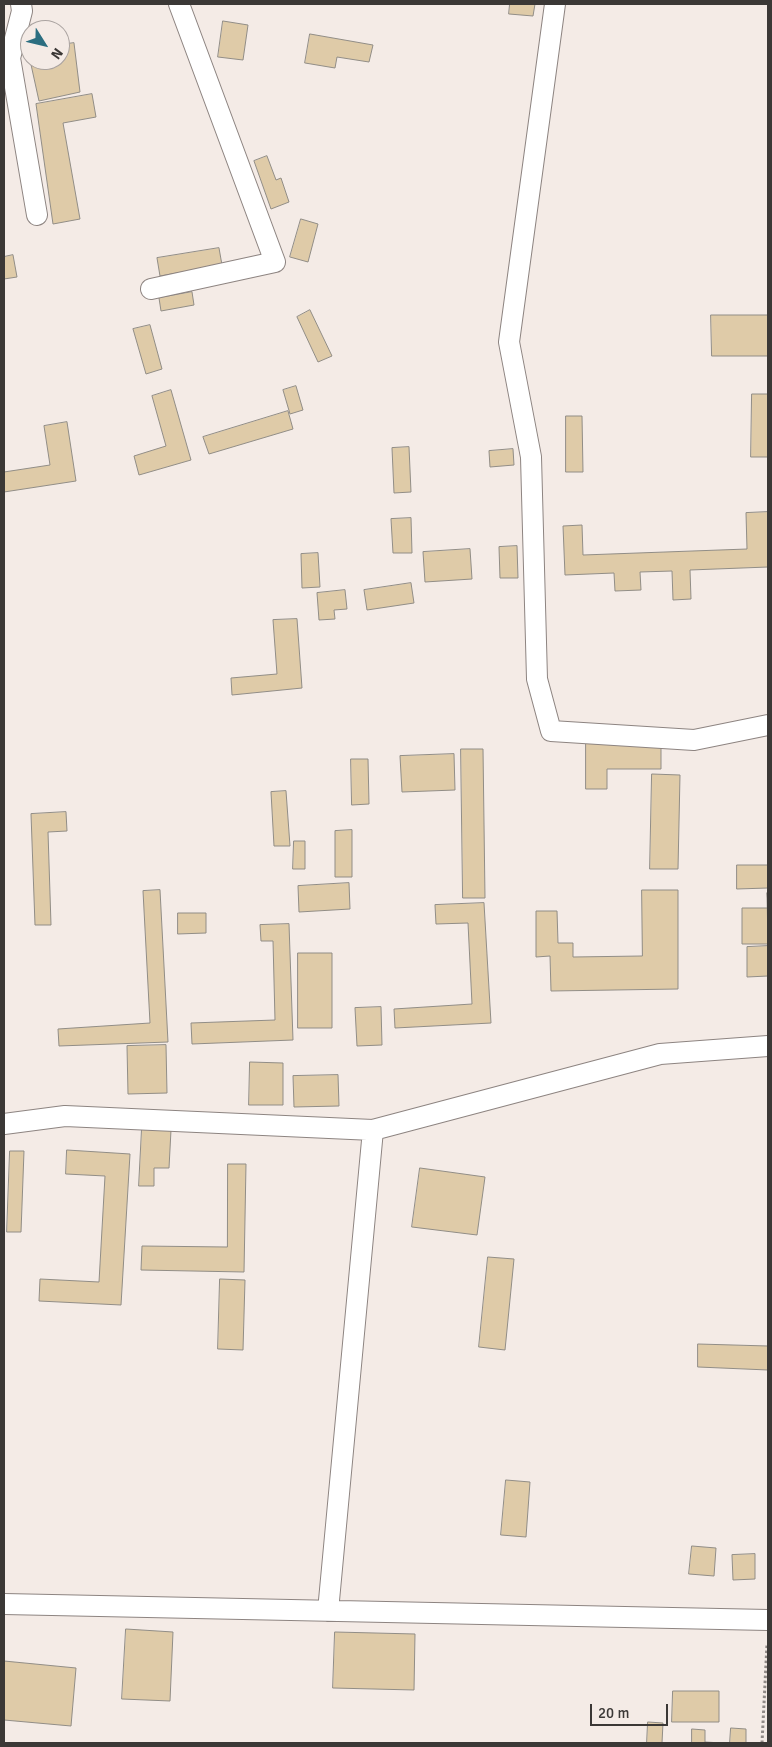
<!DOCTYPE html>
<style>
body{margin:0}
#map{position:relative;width:772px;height:1747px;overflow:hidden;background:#f4ebe6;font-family:Signika,sans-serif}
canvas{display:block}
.frame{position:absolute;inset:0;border:5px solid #3b3836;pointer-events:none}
.north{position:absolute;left:20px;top:20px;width:50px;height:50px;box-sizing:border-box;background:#f4ebe6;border:1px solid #aaa3a0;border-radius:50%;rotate:126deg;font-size:14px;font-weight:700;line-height:20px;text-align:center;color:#3b3836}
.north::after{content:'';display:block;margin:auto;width:18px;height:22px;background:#2b6e80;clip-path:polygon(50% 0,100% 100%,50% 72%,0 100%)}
.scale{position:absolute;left:590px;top:1704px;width:78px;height:22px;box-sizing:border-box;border:2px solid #3b3836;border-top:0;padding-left:6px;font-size:15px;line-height:18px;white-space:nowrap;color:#3b3836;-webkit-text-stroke:4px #f4ebe6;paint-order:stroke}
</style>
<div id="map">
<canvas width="772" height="1747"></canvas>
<div class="frame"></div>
<div class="north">N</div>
<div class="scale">20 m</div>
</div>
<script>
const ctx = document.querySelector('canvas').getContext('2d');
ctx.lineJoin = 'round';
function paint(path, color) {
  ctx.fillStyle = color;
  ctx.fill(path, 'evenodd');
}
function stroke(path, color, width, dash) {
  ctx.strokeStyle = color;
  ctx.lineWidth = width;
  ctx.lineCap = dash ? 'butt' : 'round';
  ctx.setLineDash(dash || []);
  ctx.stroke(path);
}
const building = new Path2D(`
 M510 4H535L533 16 509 14Z
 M223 21 248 25 243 60 218 57Z
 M310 34 373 45 369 62 337 57 335 68 305 63Z
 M74 43 80 92 39 101 30 60H60V45Z
 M92 94 96 117 63 123 80 219 53 224 36 104Z
 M267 156 276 180 281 178 289 202 271 209 254 161Z
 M301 219 318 224 308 262 290 257Z
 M219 248 222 265 160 276 157 258Z
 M13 255 17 277 4 279V257Z
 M192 292 194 305 161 311 159 298Z
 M310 310 332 356 318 362 297 317Z
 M711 315H768V356H712Z
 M150 325 162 369 146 374 133 329Z
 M296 386 303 410 290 414 283 390Z
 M171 390 191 460 139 475 134 456 166 446 152 396Z
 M752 394H768V457H751Z
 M288 411 293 429 209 454 203 437Z
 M566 416H582L583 472H566Z
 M67 422 76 481 4 492V472L50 465 44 426Z
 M409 447 411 492 394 493 392 448Z
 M513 449 514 465 490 467 489 451Z
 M768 512V567L690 570 691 599 673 600 672 571 640 572 641 590 615 591 614 573 565 575 563 526 582 525 583 555 747 549 746 513Z
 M411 518 412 553H393L391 519Z
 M517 546 518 578H500L499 547Z
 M470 549 472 579 425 582 423 552Z
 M318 553 320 587 302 588 301 554Z
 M411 583 414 603 367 610 364 590Z
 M345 590 347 609 334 610 335 619 319 620 317 593Z
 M297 619 302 688 232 695 231 678 277 674 273 620Z
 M586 740H661V769H607V789H586Z
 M461 749H483L485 898H463Z
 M454 754 455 790 402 792 400 756Z
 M351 759H368L369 804 352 805Z
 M652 774 680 775 678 869H650Z
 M286 791 290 846H274L271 792Z
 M66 812 67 831 48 832 51 925H35L31 814Z
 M352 830V877H335V831Z
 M294 841H305V869H293Z
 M737 865H768V888L737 889Z
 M349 883 350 909 299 912 298 886Z
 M160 890 168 1042 59 1046 58 1029 150 1023 143 891Z
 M642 890H678V989L551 991 550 956 536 957V911H557L558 943H573V957L642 956Z
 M767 893 768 944H742V908H768Z
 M484 903 491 1023 395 1028 394 1009 472 1004 468 923 436 924 435 905Z
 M178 913H206V933L178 934Z
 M289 924 293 1040 192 1044 191 1023 275 1020 273 941H261L260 925Z
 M768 946V976L747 977V947Z
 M298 953H332V1028H298Z
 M381 1007 382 1045 357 1046 355 1008Z
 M166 1045 167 1093 128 1094 127 1046Z
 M250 1062 283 1063V1105H249Z
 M338 1075 339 1106 294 1107 293 1076Z
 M142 1128 171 1130 169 1168H154V1186H139Z
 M67 1150 130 1154 121 1305 39 1301 40 1279 99 1282 105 1176 66 1174Z
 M10 1151H24L21 1232H7Z
 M228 1164H246L244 1272 141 1270 142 1246 227 1247Z
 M420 1168 485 1177 477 1235 412 1227Z
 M488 1257 514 1259 505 1350 479 1347Z
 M220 1279 245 1280 243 1350 218 1349Z
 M698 1344 768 1346V1370L698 1367Z
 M506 1480 530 1482 526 1537 501 1535Z
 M692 1546 716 1548 714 1576 689 1574Z
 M755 1554V1579L733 1580 732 1555Z
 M126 1629 173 1632 170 1701 122 1699Z
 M335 1632 415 1634 414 1690 333 1688Z
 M4 1661 76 1668 71 1726 4 1720Z
 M673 1691H719V1722H672Z
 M648 1722 663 1723 662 1743H676H647Z
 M731 1728 746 1729V1743H730Z
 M692 1729 705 1730V1742L722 1743H692Z`);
const path = new Path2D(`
 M762 1743 767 1644`);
const street = new Path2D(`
 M21 4 22 11 10 58 37 215
 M555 4 509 342 531 457 537 679 551 731 694 740 768 725
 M151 289 275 262 179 4
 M4 1124 65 1116 373 1130 660 1054 768 1046
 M4 1604 768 1620
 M328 1611 373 1130`);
paint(building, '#dfcba8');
stroke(building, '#918d86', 1);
stroke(street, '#8d8481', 22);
stroke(path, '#8f8986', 3, [2.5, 2.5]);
stroke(street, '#fff', 20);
</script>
